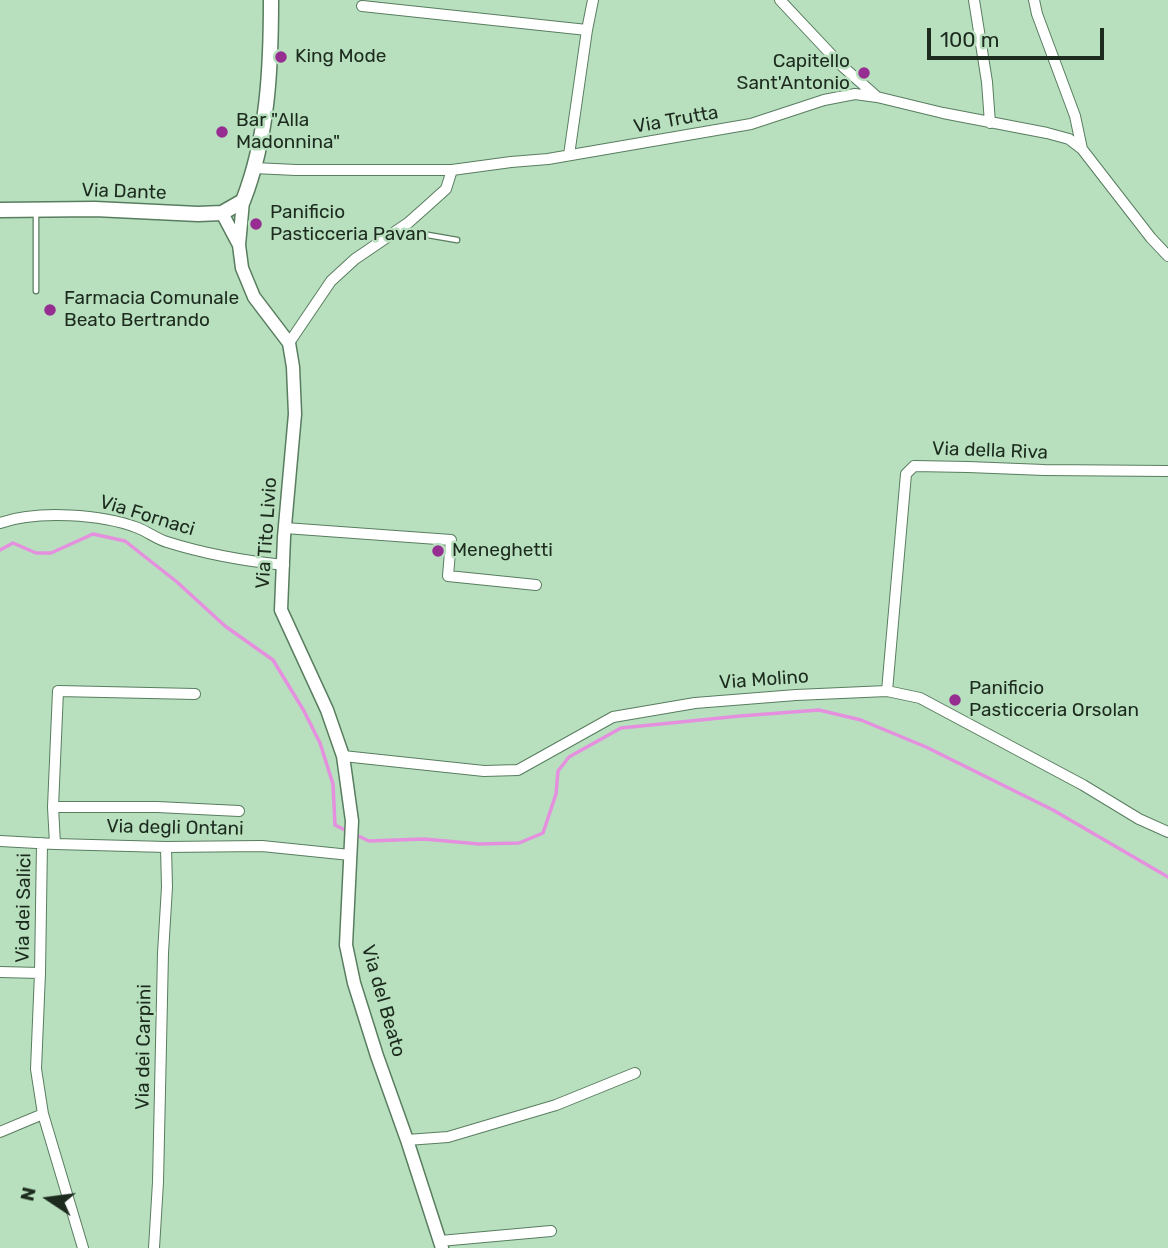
<!DOCTYPE html>
<style>
body{margin:0}
#map{position:relative;width:1168px;height:1248px;overflow:hidden;background:#b8e0be;font-family:Rubik,sans-serif}
canvas{display:block}
.north{position:absolute;left:14px;top:1164px;width:70px;height:70px;-webkit-text-stroke:5px #b8e0be;paint-order:stroke;rotate:283deg;font-size:19px;font-weight:700;line-height:28px;text-align:center;color:#1c2b1e}
.north::after{content:'';display:block;margin:auto;width:24px;height:32px;background:#1c2b1e;clip-path:polygon(50% 0,100% 100%,50% 72%,0 100%)}
.scale{position:absolute;left:927px;top:28px;width:177px;height:32px;box-sizing:border-box;border:4px solid #1c2b1e;border-top:0;padding-left:9px;font-size:21px;line-height:24px;white-space:nowrap;color:#1c2b1e;-webkit-text-stroke:5px #b8e0be;paint-order:stroke}
</style>
<div id="map">
<canvas width="1168" height="1248"></canvas>
<div class="north">N</div>
<div class="scale">100 m</div>
</div>
<script>
const ctx = document.querySelector('canvas').getContext('2d');
ctx.lineJoin = 'round';
function stroke(path, color, width, dash) {
  ctx.strokeStyle = color;
  ctx.lineWidth = width;
  ctx.lineCap = dash ? 'butt' : 'round';
  ctx.setLineDash(dash || []);
  ctx.stroke(path);
}
function write(font, color, halo, rows, align = 'center') {
  ctx.font = font + ' Rubik,sans-serif';
  ctx.lineWidth = 5;
  ctx.setLineDash([]);
  ctx.textBaseline = 'middle';
  ctx.strokeStyle = halo;
  ctx.fillStyle = color;
  for (const [text, x, y, turn = 0] of rows) {
    ctx.save();
    ctx.translate(x, y);
    ctx.rotate((+turn || 0) * Math.PI / 180);
    ctx.textAlign = isNaN(turn) ? turn : align;
    if (halo) ctx.strokeText(text, 0, 0);
    ctx.fillText(text, 0, 0);
    ctx.restore();
  }
}
const stream = new Path2D(`
 M0 550 13 543 36 553H51L93 534 125 541 177 582 225 626 273 660 304 711 320 743 333 784 335 825 347 831
 M354 834 369 841 424 839 479 844 519 843 543 833 556 794 558 771 569 757 621 728 740 716 819 710 861 720 926 747 1053 810 1168 877`);
const service = new Path2D(`
 M36 213V291
 M399 230 457 240`);
const minor = new Path2D(`
 M780 0 841 65 876 96
 M974 0 987 82 990 123
 M1034 0 1037 14 1075 116 1082 149
 M362 6 587 30
 M569 155 587 30 593 0
 M254 168 296 170H452L511 162 548 159 751 124 824 100 855 94 877 97 943 113 1047 133 1069 139 1082 149 1151 238 1168 256
 M289 343 331 281 355 259 408 223 426 207 446 189 452 170
 M0 523C37 510 102 514 138 528 148 532 157 539 167 542 205 554 245 561 284 565
 M285 528 451 540 448 576 536 585
 M887 691 906 474 914 466 968 467 1044 470 1168 471
 M343 756 484 771 518 770 613 717 695 703 796 695 887 691 920 698 1083 785 1139 819 1168 832
 M53 807H157L239 811
 M0 841 55 844 166 847 262 846 350 855
 M42 843 40 973 36 1069 43 1114 83 1248
 M55 844 53 807 58 691 195 694
 M0 972 40 973
 M0 1132 43 1114
 M407 1140 448 1137 556 1105 635 1073
 M440 1241 551 1231
 M154 1248 158 1182 163 953 167 887 166 847`);
const tertiary = new Path2D(`
 M222 213 239 245 242 268 254 297 289 343 293 367 295 414 284 537 281 610 327 710 343 756 352 821 346 945 354 983 377 1056 407 1140 442 1248
 M239 245 243 201`);
const secondary = new Path2D(`
 M0 210 95 209 198 214 222 213 243 201C268 137 271 68 271 0`);
const markers = [
 [281,57,7,"#962e92"],
 [864,73,7,"#962e92"],
 [222,132,7,"#962e92"],
 [256,224,7,"#962e92"],
 [50,310,7,"#962e92"],
 [438,551,7,"#962e92"],
 [955,700,7,"#962e92"]
];
const poiNames = [
 ["King Mode",295,57],
 ["Capitello",850,62,"right"],
 ["Sant'Antonio",850,84,"right"],
 ["Bar \"Alla",236,121],
 ["Madonnina\"",236,143],
 ["Panificio",270,213],
 ["Pasticceria Pavan",270,235],
 ["Farmacia Comunale",64,299],
 ["Beato Bertrando",64,321],
 ["Meneghetti",452,551],
 ["Panificio",969,689],
 ["Pasticceria Orsolan",969,711]
];
const streetNames = [
 ["Via Trutta",676,120,-10],
 ["Via Dante",124,192,2],
 ["Via della Riva",990,451,2],
 ["Via Fornaci",147,516,17],
 ["Via Tito Livio",267,533,-86],
 ["Via Molino",764,680,-4],
 ["Via degli Ontani",175,828,1],
 ["Via dei Salici",24,908,-89],
 ["Via del Beato",383,1001,74],
 ["Via dei Carpini",144,1047,-89]
];
stroke(stream, '#e490de', 3.5);
stroke(service, '#587d5f', 7);
stroke(minor, '#587d5f', 12);
stroke(tertiary, '#587d5f', 15);
stroke(secondary, '#587d5f', 17);
stroke(service, '#fff', 4.5);
stroke(minor, '#fff', 10);
stroke(tertiary, '#fff', 12);
stroke(secondary, '#fff', 14);
for (const [x, y, r, color] of markers) {
  const dot = new Path2D();
  dot.arc(x, y, r, 0, 2 * Math.PI);
  ctx.fillStyle = color;
  ctx.fill(dot);
  stroke(dot, '#b8e0be', 2.5);
}
write('19px', '#1c2b1e', '#b8e0be', poiNames, 'left');
write('19px', '#1c2b1e', '#b8e0be', streetNames);
</script>
